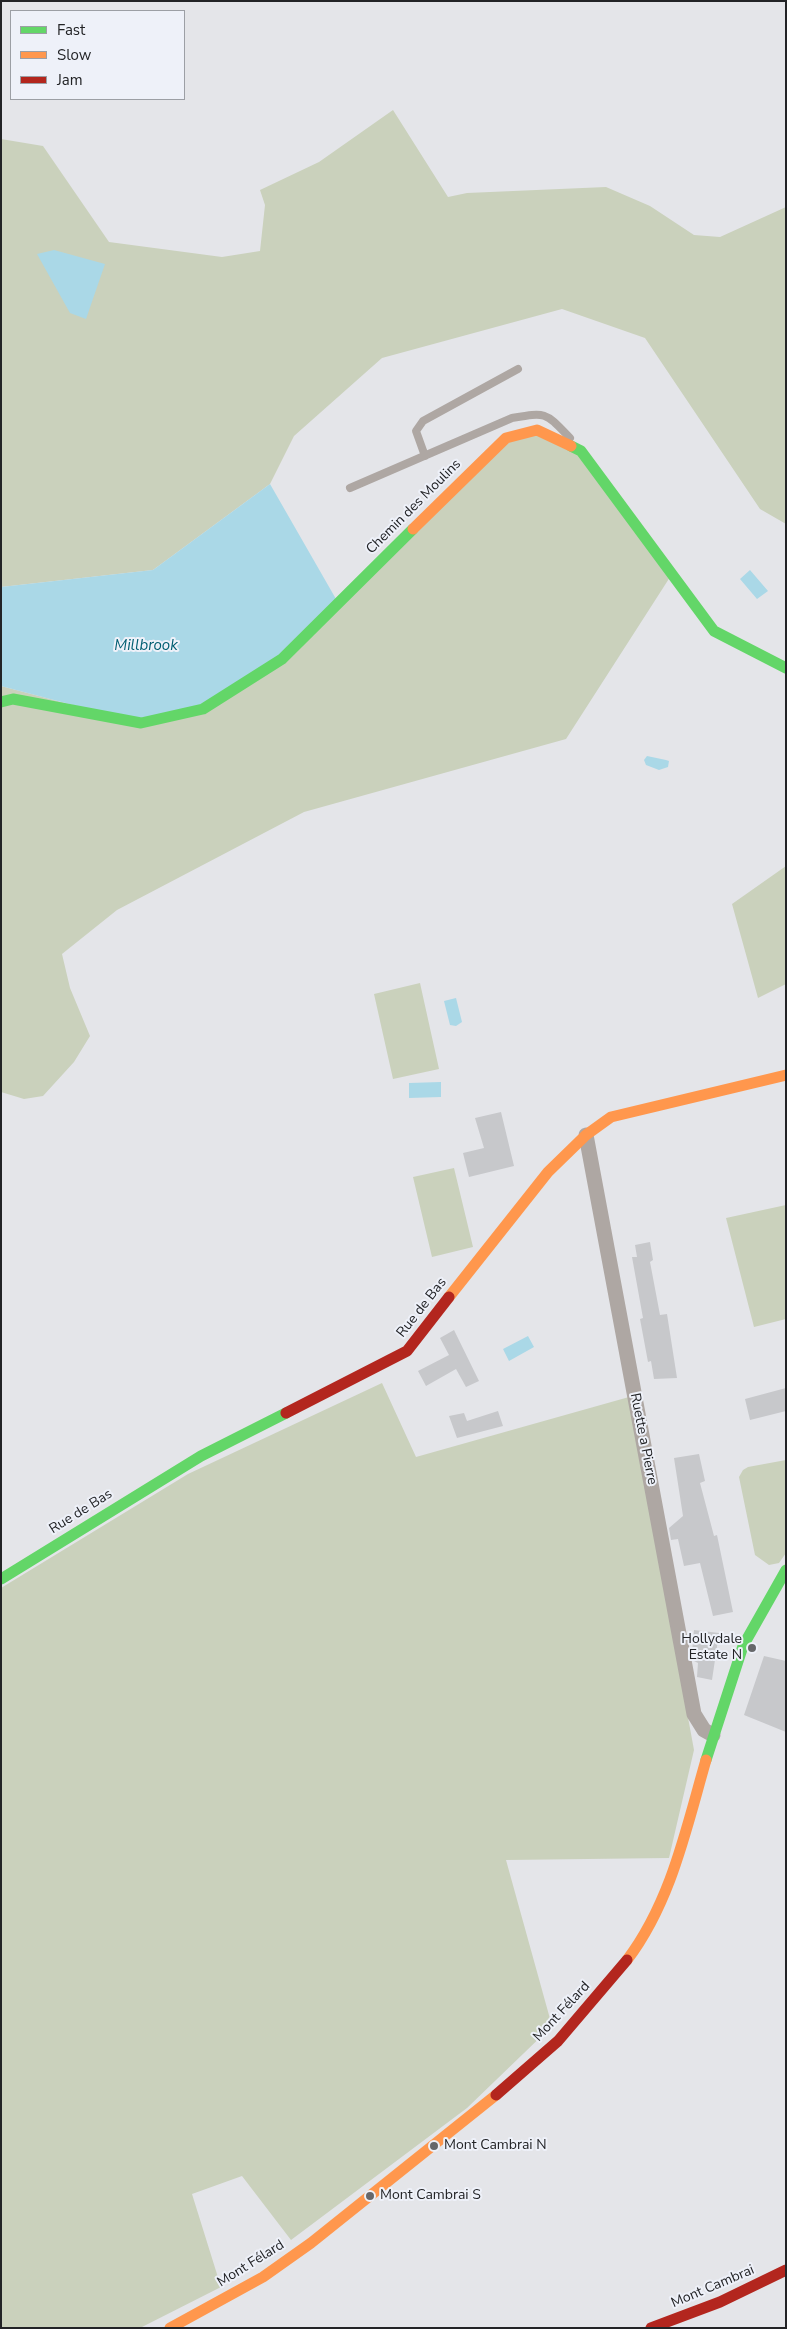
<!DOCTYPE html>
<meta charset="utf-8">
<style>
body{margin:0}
#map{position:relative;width:787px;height:2329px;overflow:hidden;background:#e4e5e9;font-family:"Nunito Sans",sans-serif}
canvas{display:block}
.frame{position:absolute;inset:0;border:2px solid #222326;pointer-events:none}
.legend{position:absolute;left:10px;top:10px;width:175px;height:90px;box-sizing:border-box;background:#eef1f9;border:1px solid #9c9fa5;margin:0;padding:6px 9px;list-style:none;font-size:15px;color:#222326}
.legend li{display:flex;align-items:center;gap:10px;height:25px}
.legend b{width:25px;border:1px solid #9c9fa5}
</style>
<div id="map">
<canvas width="787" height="2329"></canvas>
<div class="frame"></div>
<ul class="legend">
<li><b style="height:6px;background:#63d668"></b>Fast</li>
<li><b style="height:6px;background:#ff974d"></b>Slow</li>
<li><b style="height:6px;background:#b3261e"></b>Jam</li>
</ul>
</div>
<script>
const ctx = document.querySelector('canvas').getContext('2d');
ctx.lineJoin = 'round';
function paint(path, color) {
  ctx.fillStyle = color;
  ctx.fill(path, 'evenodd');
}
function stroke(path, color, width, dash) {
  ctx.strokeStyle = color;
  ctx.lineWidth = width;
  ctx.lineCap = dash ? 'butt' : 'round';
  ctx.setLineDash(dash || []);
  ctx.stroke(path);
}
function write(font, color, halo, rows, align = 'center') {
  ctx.font = font + ' "Nunito Sans",sans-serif';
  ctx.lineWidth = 4;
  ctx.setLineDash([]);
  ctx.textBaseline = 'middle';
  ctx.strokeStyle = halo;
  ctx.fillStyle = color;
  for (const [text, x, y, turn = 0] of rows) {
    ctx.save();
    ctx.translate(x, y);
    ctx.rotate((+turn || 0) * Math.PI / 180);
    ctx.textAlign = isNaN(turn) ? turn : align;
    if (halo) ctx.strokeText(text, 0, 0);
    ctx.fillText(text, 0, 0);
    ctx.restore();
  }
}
const green = new Path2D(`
 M393 110 448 197 467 193 606 187 650 206 694 235 720 237 786 207V524L760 509 645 338 562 309 382 358 294 436 270 484 153 570 1 587V139L43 146 109 242 222 257 260 251 265 205 260 190 319 162Z
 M537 430 581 451 672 574 566 739 304 812 117 910 62 954 70 988 90 1036 74 1062 43 1096 24 1099 1 1092V686L141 723 282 659 506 438Z
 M786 866V984L758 998 732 904Z
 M420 983 439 1069 393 1079 374 994Z
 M454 1168 473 1247 432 1257 413 1177Z
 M786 1205V1319L754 1327 726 1218Z
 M382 1383 416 1457 629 1397 694 1750 669 1858 506 1860 552 2026 467 2108 291 2240 242 2176 192 2194 221 2287 140 2328H1V1588L188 1474Z
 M786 1460V1553L779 1563 769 1565 755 1555 739 1477 743 1470 748 1467Z`);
const water = new Path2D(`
 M54 250 105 264 86 319 70 313 37 254Z
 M270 484 336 599 273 664 203 709 141 723 1 686V587L153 570Z
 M750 570 768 591 757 599 740 579Z
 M647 756 666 760 669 761 668 767 659 770 646 765 644 760Z
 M456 998 462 1022 456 1026 450 1025 444 1001Z
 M441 1082V1097L409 1098V1083Z
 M528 1336 534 1347 509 1361 503 1349Z`);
const building = new Path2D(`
 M501 1112 514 1166 469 1177 463 1153 484 1148 475 1118Z
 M650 1242 653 1260 650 1262 660 1315 667 1314 677 1378 654 1379 651 1361 648 1362 640 1319 643 1318 632 1257H637L635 1245Z
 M454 1330 479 1381 466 1387 456 1369 426 1386 418 1371 449 1355 440 1338Z
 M786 1388V1411L750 1420 745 1399Z
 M498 1411 503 1426 457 1438 449 1416 464 1413 467 1421Z
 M699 1454 705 1481 700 1483 714 1536 717 1535 733 1612 713 1616 700 1563 684 1566 678 1539 671 1540 669 1528 683 1516 674 1458Z
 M694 1630 719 1633 712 1680 697 1677 698 1663 694 1661 692 1652Z
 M764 1656 786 1661V1732L744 1715Z`);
const lane = new Path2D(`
 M425 456 416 431 423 421 518 369
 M350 488 512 418C547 412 545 412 570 438`);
const street = new Path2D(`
 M586 1135 694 1714 704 1730 713 1735`);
const fast = new Path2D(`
 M571 446 581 451 714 631 786 668
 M1 702 13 699 141 723 203 709 282 659 413 529
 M1 1579 201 1456 286 1413
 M706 1760 743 1646 786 1570`);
const slow = new Path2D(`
 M413 529 506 438 537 430 571 446
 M449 1297 548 1172 586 1135 611 1117 786 1075
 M627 1960C671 1902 686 1829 706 1760
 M170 2328 263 2277 311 2243 496 2095`);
const jam = new Path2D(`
 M286 1413 407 1351 449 1297
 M496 2095 558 2041 627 1960
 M651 2328 720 2302 786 2270`);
const markers = [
 [752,1648,5,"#66676a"],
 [434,2146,5,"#66676a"],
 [370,2196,5,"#66676a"]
];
const streetNames = [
 ["Chemin des Moulins",414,507,-45],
 ["Rue de Bas",422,1308,-52],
 ["Ruette a Pierre",643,1439,79],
 ["Rue de Bas",81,1512,-32],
 ["Mont Félard",562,2012,-47],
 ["Mont Félard",251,2264,-32],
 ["Mont Cambrai",713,2287,-23]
];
const poiNames = [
 ["Hollydale",742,1640,"right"],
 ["Estate N",742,1656,"right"],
 ["Mont Cambrai N",444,2146],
 ["Mont Cambrai S",380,2196]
];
const waterNames = [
 ["Millbrook",146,646]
];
paint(green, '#cad1bc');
paint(water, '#aad8e7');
paint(building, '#c7c8cb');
stroke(lane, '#aea7a3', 8);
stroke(street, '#aea7a3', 15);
stroke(fast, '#63d668', 11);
stroke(slow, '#ff974d', 11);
stroke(jam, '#b3261e', 11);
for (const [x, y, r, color] of markers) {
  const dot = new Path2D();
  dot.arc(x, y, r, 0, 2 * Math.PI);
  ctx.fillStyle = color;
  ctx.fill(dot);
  stroke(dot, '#eef1f9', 2);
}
write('14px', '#222326', '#eef1f9', streetNames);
write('14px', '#222326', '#eef1f9', poiNames, 'left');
write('italic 15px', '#005e72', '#eef1f9', waterNames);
</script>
